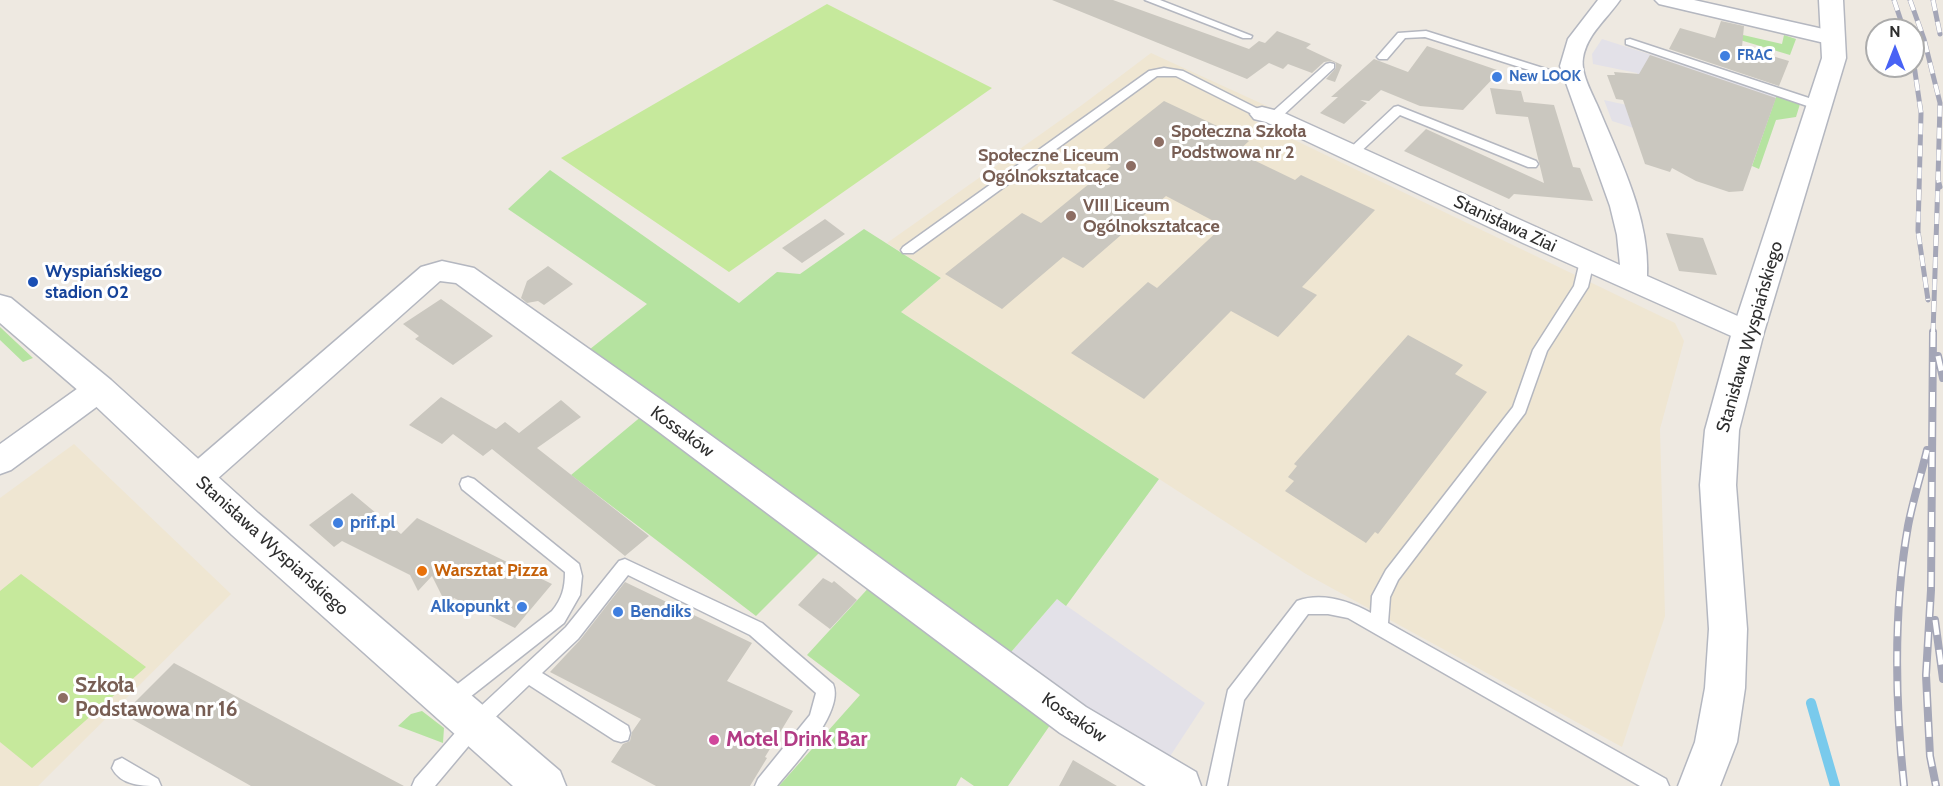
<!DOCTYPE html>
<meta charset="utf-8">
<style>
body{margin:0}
#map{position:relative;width:1943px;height:786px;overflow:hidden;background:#eee9e1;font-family:Cabin,sans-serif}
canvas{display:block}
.north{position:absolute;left:1865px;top:18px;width:60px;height:60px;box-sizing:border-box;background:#fff;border:2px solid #ababab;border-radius:50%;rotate:0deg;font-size:16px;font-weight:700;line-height:24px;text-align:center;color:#2e2e2e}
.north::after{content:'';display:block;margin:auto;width:21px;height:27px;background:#4862f5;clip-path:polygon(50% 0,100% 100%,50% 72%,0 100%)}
</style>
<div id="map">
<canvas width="1943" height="786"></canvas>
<div class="north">N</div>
</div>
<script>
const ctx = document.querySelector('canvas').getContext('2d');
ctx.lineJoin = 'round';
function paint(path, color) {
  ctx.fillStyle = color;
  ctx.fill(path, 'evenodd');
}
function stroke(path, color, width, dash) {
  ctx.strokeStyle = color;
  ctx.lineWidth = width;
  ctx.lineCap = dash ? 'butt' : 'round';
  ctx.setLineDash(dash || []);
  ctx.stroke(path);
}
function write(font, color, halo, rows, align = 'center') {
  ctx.font = font + ' Cabin,sans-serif';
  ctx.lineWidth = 6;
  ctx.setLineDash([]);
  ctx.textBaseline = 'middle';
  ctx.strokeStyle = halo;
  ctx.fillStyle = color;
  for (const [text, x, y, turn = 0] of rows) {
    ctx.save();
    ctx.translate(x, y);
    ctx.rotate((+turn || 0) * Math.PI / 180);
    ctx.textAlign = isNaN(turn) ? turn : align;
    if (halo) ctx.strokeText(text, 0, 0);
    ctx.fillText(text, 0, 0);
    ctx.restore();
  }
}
const industrial = new Path2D(`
 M1602 39 1776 95 1756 153 1693 147 1612 121 1604 100 1649 110 1637 73 1593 64 1592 54Z
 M1057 599 1205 703 1163 767 1005 659Z`);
const education = new Path2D(`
 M1151 53 1269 107 1255 121 1675 323 1684 341 1660 429 1665 616 1622 747 1306 574 901 312 941 278 887 243 1082 105Z
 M74 444 231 594 38 786H0V498Z`);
const green = new Path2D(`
 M1730 32 1782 44 1784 35 1796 39 1790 55 1720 34Z
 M1777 94 1800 104 1796 117 1776 120 1759 169 1752 166Z
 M550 170 739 303 777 272 800 274 864 229 941 278 901 312 1159 479 1066 606 1057 599 1005 659 585 353 647 304 508 209Z
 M0 327 33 358 23 362 0 340Z
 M643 415 825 547 756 616 571 475Z
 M873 583 1055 718 1008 786H974L961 777 956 786H779L860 695 807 655Z
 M422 711 444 728 443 743 398 726 411 714Z`);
const pitch = new Path2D(`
 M827 4 992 88 729 272 561 158Z
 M21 574 146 667 32 768 0 742V591Z`);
const stream = new Path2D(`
 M1811 703 1835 786`);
const building = new Path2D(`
 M1052 0H1113L1249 49 1259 41 1265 43 1277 31 1311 44 1306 48 1342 65 1335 82 1326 79 1336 68V63L1331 61 1324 62 1312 73 1288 64 1283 69 1269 63 1247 79Z
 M1721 21 1744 26 1742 47 1789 61 1779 86 1669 49 1680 28 1715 38Z
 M1427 46 1500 71 1463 110 1420 106 1381 90 1369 101 1360 100 1367 103 1344 124 1320 113 1338 97H1331L1374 59 1408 72Z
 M1650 55 1776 98 1743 191 1729 192 1696 181 1672 168 1670 172 1645 164 1623 100 1616 99 1607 75H1615L1614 72 1639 74Z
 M1490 88 1521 91 1524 102 1554 105 1573 167 1580 168 1593 201 1514 194 1509 199 1404 151 1426 129 1544 183 1528 117 1496 114Z
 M1164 101 1249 141 1237 152 1295 180 1301 175 1375 210 1302 287 1317 295 1278 337 1231 311 1144 399 1071 353 1148 282 1157 288 1223 226 1166 196 1083 268 1063 257 1002 309 945 274 1022 213 1041 223 1111 166 1093 157Z
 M825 219 845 234 802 263 782 248Z
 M1666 233 1703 238 1717 275 1679 271Z
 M548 266 573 284 544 305 538 301 527 303 521 298 527 281Z
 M441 299 493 336 453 365 415 339 419 336 403 324Z
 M1408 335 1463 365 1455 374 1487 392 1378 534 1375 532 1366 543 1285 491 1294 481 1288 477 1297 466 1294 464Z
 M441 397 496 429 505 422 519 433 561 400 581 417 537 448 649 536 625 556 492 449 483 456 453 434 442 444 409 425Z
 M352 493 401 534 417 518 552 584 515 628 454 598 447 606 432 576 418 591 410 575 342 541 334 547 309 525Z
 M823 578 832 583 834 581 857 600 830 629 798 605Z
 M625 582 752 643 727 681 793 711 765 757 767 758 750 786H656L611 762 623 744 630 741 632 732 641 719 550 672 580 640Z
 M174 663 353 759 404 786H251L123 714Z
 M1073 760 1117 786H1059Z`);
const service = new Path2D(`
 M1145 0H1160L1252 36 1251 38H1243Z
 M1426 31 1581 80 1583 82 1581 84H1573L1425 37 1405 38 1387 59H1379L1377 57 1398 33Z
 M1630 39 1824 103 1826 106 1820 110 1816 109 1626 44V40Z
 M1330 63 1334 64V68L1278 120H1270V114L1326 64Z
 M1164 68 1183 71 1268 114 1262 118 1258 117 1176 76H1157L913 253H903L901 250 903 247 1149 71Z
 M1398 106 1536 161 1538 164 1536 167H1528L1400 115 1356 156H1348V150L1394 107Z
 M1587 256 1594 261 1588 287 1547 351 1525 413 1398 580 1390 597 1388 623 1666 779 1669 786H1640L1348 618 1328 614H1308L1244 700 1227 786H1207L1228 690 1297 601C1322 592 1349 601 1371 613L1372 596 1386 570 1513 407 1533 350 1574 286 1580 261Z
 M468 477 474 479 579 564 582 576 580 595 564 623 456 708 449 711 442 708 440 702 442 696 552 611C562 599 565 588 565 572L462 489 460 484 462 479Z
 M625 559 762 623 833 684C845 712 794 765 777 786H755L758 779 810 715 816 693 750 635 628 575 578 639 542 673 628 726 630 733 628 740 621 742 614 740 529 685 482 730 435 786H412L415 779 468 718 566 627 619 561Z
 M122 758 158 779 161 786C143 786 121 786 112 768L115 761Z`);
const minor = new Path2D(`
 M1598 0H1620C1607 19 1587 34 1583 58 1580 75 1595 98 1601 114 1622 164 1650 221 1647 276L1758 325 1762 332 1758 339 1748 343 1738 339 1523 243 1266 122 1254 119 1250 114 1254 109 1262 107 1282 112 1620 265 1617 235 1610 206 1560 66 1568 39Z
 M1655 0H1694L1841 33 1844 38 1841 43 1833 45 1659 4Z
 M442 261 474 268 673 408 1086 707 1196 772 1201 786H1146L1060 733 651 426 456 283 440 281 207 488 196 492 185 488 180 479 185 470 421 267Z
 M99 377 110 381 114 389 110 397 11 470 0 474V444L88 381Z`);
const tertiary = new Path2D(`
 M1819 0H1843L1846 58 1764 332 1739 430 1736 485 1747 629 1745 688 1737 742 1720 786H1678L1695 742 1705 688 1709 629 1700 485 1705 430 1732 332 1822 58Z
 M0 295 11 298 111 380 258 513 560 771 566 786H513L232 535 87 398 0 323Z`);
const railFar1 = new Path2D(`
 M1894 0 1904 30
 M1910 0 1924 39 1940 103 1938 179 1940 187
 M1933 0 1940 34
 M1913 58 1921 113 1918 231 1928 300
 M1933 334 1938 179`);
const rail = new Path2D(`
 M1933 332 1931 590 1926 675 1930 756 1936 786
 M1938 356 1943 378
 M1935 620 1943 679
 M1904 786C1895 700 1893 611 1908 526 1913 500 1921 475 1927 450`);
const markers = [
 [1725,56,6,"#3f7fe0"],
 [1497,77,6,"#3f7fe0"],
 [1159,142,6,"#8d6e63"],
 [1131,166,6,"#8d6e63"],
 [1071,216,6,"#8d6e63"],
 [33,282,6,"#1a4fb4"],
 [338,523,6,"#3f7fe0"],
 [422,571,6,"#e8710a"],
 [522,607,6,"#3f7fe0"],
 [618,612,6,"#3f7fe0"],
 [63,698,6,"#8d6e63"],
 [714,740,6,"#d1479c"]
];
const farShopnames = [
 ["FRAC",1737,56],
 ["New LOOK",1509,77]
];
const educationNames = [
 ["Społeczna Szkoła",1171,132],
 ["Podstwowa nr 2",1171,153],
 ["Społeczne Liceum",1119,156,"right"],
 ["Ogólnokształcące",1119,177,"right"],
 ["VIII Liceum",1083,206],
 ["Ogólnokształcące",1083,227]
];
const streetNames = [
 ["Stanisława Ziai",1505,224,25],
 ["Stanisława Wyspiańskiego",1750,337,-74],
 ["Kossaków",682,432,36],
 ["Stanisława Wyspiańskiego",272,546,42],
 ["Kossaków",1074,718,34]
];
const transitNames = [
 ["Wyspiańskiego",45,272],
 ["stadion 02",45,293]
];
const shopNames = [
 ["prif.pl",350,523],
 ["Alkopunkt",510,607,"right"],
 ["Bendiks",630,612]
];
const foodNames = [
 ["Warsztat Pizza",434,571]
];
const nearEducationnames = [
 ["Szkoła",75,686],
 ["Podstawowa nr 16",75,710]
];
const nearHotelnames = [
 ["Motel Drink Bar",726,740]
];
paint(industrial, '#e3e1e8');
paint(education, '#efe6d2');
paint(green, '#b5e3a0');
paint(pitch, '#c6e99c');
stroke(stream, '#79caec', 10);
paint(building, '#cac7bf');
stroke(service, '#b4b7c0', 3);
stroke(minor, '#b4b7c0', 3);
stroke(tertiary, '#b4b7c0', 3);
paint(service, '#fff');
paint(minor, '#fff');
paint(tertiary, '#fff');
stroke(railFar1, '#a4a6b7', 5);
stroke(rail, '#a4a6b7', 8);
stroke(railFar1, '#fff', 4, [11]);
stroke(rail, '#fff', 5, [15]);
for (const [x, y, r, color] of markers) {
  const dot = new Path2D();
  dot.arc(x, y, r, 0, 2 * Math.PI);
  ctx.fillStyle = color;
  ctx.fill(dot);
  stroke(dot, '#fff', 2);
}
write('bold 15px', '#366cbe', '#fff', farShopnames, 'left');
write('bold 18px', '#785e54', '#fff', educationNames, 'left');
write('18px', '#2e2e2e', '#fff', streetNames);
write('bold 18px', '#164399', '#fff', transitNames, 'left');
write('bold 18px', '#366cbe', '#fff', shopNames, 'left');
write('bold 18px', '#c56008', '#fff', foodNames, 'left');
write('bold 21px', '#785e54', '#fff', nearEducationnames, 'left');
write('bold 21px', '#b23c85', '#fff', nearHotelnames, 'left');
</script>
